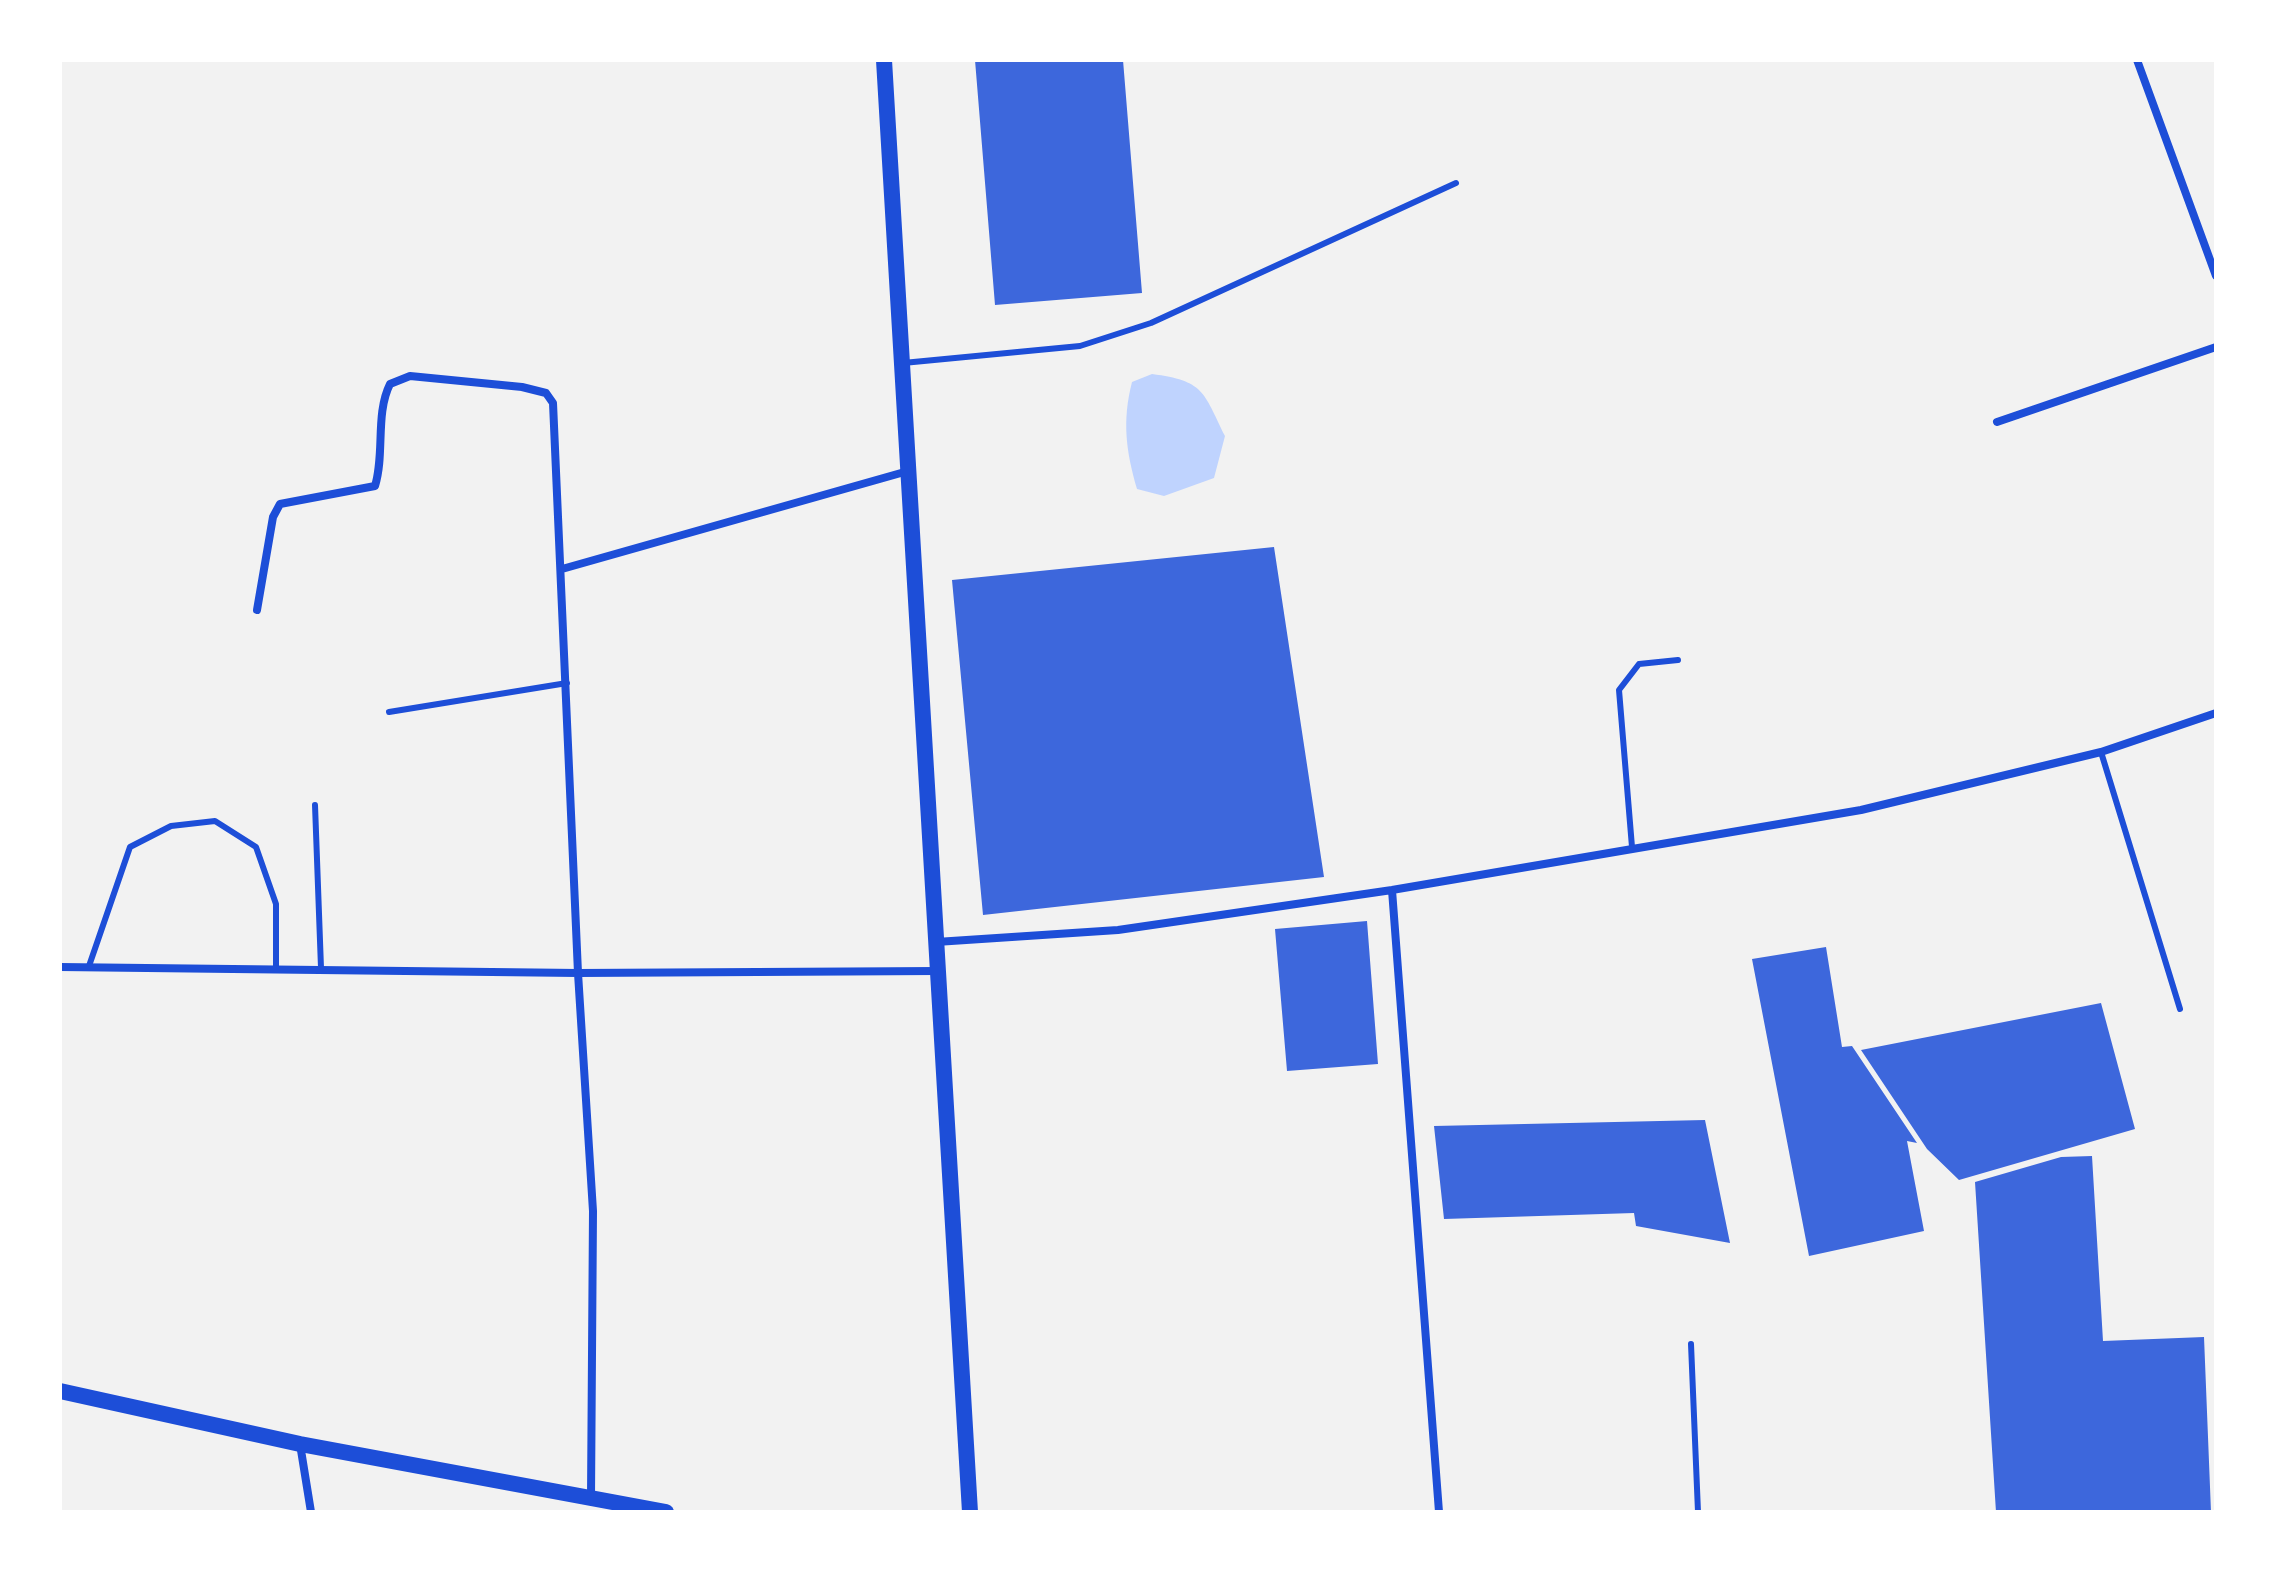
<!DOCTYPE html>
<style>
body{margin:0}
#map{position:relative;width:2276px;height:1572px;overflow:hidden;background:#f2f2f2;font-family:Helvetica,sans-serif}
canvas{display:block}
.frame{position:absolute;inset:0;border:62px solid #fff;pointer-events:none}
</style>
<div id="map">
<canvas width="2276" height="1572"></canvas>
<div class="frame"></div>
</div>
<script>
const ctx = document.querySelector('canvas').getContext('2d');
ctx.lineJoin = 'round';
function paint(path, color) {
  ctx.fillStyle = color;
  ctx.fill(path, 'evenodd');
}
function stroke(path, color, width, dash) {
  ctx.strokeStyle = color;
  ctx.lineWidth = width;
  ctx.lineCap = dash ? 'butt' : 'round';
  ctx.setLineDash(dash || []);
  ctx.stroke(path);
}
const water = new Path2D(`
 M1152 374C1204 381 1203 391 1225 436L1214 478 1164 496 1137 489C1126 451 1122 421 1132 382Z`);
const building = new Path2D(`
 M975 60H1123L1142 293 995 305Z
 M1274 547 1324 877 983 915 952 580Z
 M1367 921 1378 1064 1287 1071 1275 929Z
 M1826 947 1842 1047 1852 1046 1917 1143 1907 1141 1924 1231 1809 1256 1752 959Z
 M2101 1003 2135 1129 1959 1180 1927 1149 1861 1050Z
 M1705 1120 1730 1243 1636 1226 1634 1213 1444 1219 1434 1126Z
 M2092 1156 2103 1341 2204 1337 2211 1512H1996L1975 1182 2061 1157Z`);
const service = new Path2D(`
 M903 363 1080 346 1151 323 1456 183
 M389 712 567 683
 M2101 752 2180 1009
 M315 805 321 968
 M1632 847 1619 690 1639 664 1678 660
 M89 966 130 847 171 826 215 821 256 847 276 904V968
 M1691 1344 1698 1512`);
const minor = new Path2D(`
 M2137 60 2216 276
 M1997 422 2216 347
 M562 569 908 471
 M257 610 273 517 280 504 375 486C385 454 375 414 390 384L410 376 522 387 546 393 553 403 578 973 593 1211 591 1497
 M1392 890 1439 1512
 M936 942 1118 930 1392 890 1861 810 2101 752 2216 713
 M60 967 578 973 937 971
 M300 1444 311 1512`);
const secondary = new Path2D(`
 M884 60 970 1512
 M60 1391 300 1444 666 1512`);
paint(water, '#bfd3fe');
paint(building, '#3d67dc');
stroke(service, '#1d4ed8', 6);
stroke(minor, '#1d4ed8', 8);
stroke(secondary, '#1d4ed8', 16);
</script>
